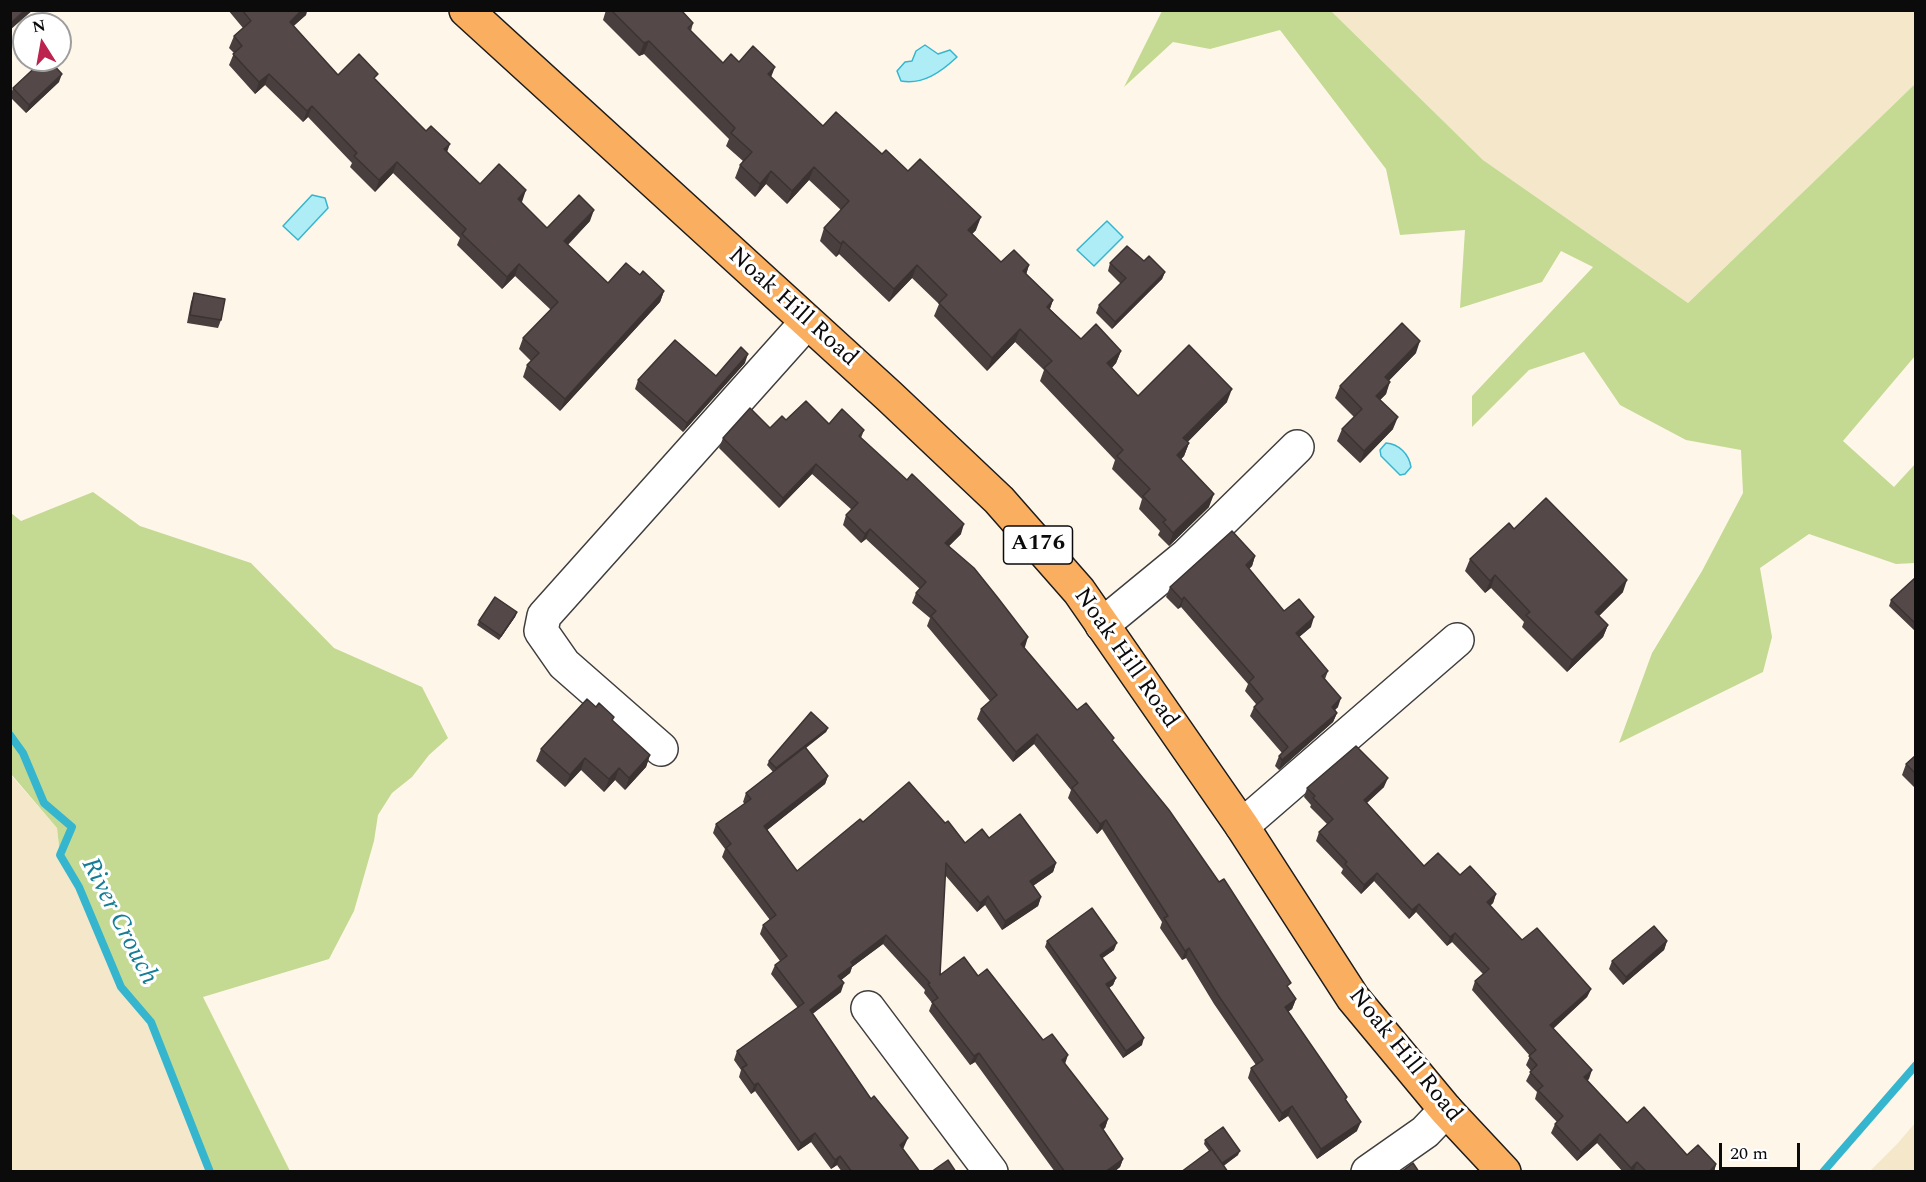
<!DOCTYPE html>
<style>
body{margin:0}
#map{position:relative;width:1926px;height:1182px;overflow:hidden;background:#fff6ea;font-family:Spectral,serif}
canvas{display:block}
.frame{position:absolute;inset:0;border:12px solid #0b0b0b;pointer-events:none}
.north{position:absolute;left:12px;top:12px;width:60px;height:60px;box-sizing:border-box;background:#fff;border:2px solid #9d9d9d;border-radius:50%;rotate:349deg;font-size:16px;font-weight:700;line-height:24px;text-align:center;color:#0b0b0b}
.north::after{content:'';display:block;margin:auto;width:21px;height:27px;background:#bc234f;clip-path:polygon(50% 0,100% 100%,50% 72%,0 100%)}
.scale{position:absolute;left:1719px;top:1143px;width:81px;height:27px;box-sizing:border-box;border:3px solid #0b0b0b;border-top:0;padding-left:8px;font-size:18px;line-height:21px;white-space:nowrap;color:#0b0b0b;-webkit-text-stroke:4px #fff;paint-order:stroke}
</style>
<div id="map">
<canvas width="1926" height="1182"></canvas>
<div class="frame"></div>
<div class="north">N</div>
<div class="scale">20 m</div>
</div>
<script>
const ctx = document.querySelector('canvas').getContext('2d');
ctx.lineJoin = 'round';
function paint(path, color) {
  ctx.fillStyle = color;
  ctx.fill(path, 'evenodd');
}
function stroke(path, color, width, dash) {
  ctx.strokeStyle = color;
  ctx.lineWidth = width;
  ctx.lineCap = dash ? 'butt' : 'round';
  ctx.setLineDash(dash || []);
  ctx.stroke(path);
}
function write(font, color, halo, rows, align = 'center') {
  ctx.font = font + ' Spectral,serif';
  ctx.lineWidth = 6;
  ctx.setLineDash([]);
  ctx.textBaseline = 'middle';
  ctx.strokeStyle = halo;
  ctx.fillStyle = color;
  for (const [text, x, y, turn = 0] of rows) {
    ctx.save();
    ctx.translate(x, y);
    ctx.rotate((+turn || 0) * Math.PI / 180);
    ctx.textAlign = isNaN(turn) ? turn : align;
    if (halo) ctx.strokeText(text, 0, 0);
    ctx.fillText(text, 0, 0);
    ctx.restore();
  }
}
const farmland = new Path2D(`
 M1331 11H1915V84L1688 303 1483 160Z
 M10 774 57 828 60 855 79 887 121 987 151 1022 210 1171H11Z
 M1915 1123V1171H1870L1898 1143Z`);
const forest = new Path2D(`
 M1162 11H1331L1483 160 1688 303 1915 84V356L1843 441 1894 487 1915 464V563L1896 564 1809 534 1760 568 1772 637 1763 672 1619 743 1652 653 1702 571 1743 493 1741 450 1686 440 1620 405 1584 352 1529 370 1472 427V396L1593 267 1561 251 1542 282 1460 308 1465 230 1400 235 1386 169 1280 30 1210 49 1173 42 1124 87Z
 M93 492 140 526 251 563 334 648 422 687 448 738 429 755 412 777 392 793 378 815 374 841 354 911 329 959 203 997 290 1171H210L151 1022 121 987 79 887 60 855 57 828 11 774V513L21 521Z`);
const water = new Path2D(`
 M925 45 938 54 950 50 957 57C941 72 923 85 901 81L897 71 905 62 912 61 916 51Z
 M312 195 325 198 328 208 298 240 283 226Z
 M1107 221 1123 237 1094 266 1077 250Z
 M1386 443C1399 444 1409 454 1411 467L1405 474 1400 475 1381 456 1380 450Z`);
const stream = new Path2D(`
 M10 735 23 753 44 803 72 827 60 855 79 887 121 987 151 1022 210 1172
 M1823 1172 1916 1065`);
const minor = new Path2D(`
 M1102 625 1186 556 1297 447
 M661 749 564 664 541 631 544 616 807 322
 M1242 826 1457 640
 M868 1008 991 1172
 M1368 1172 1425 1132 1446 1110`);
const major = new Path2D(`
 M466 10 889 396 999 500 1079 591 1242 826 1353 998 1446 1110 1504 1172`);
const wall = new Path2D(`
 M228 10H307L306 15 293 26 338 75 376 80 447 152 480 184 522 202 521 203 547 228 590 221 568 245 608 283 640 275 664 291 660 302 560 411 523 377 527 365 531 361 519 349 523 338 551 310 515 276 502 289 457 245 460 238 393 173 375 192 350 167 352 163 308 117 303 122 265 85 255 94 229 65 234 53 229 48 234 36 243 28Z
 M606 10H681L693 23 691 31 723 63 739 62 771 77 823 126 882 154 908 171 976 230 972 234 1001 262 1029 265 1026 274 1053 300 1050 309 1081 339 1121 351 1116 363 1112 368 1138 396 1227 402 1187 442 1189 443 1184 456 1181 459 1209 507 1169 546 1158 535 1160 531 1139 509 1142 499 1112 469 1115 460 1040 381 1044 370 1015 342 987 371 934 316 939 304 912 278 889 302 839 254 836 257 820 241 824 228 841 210 809 180 787 204 766 184 755 197 735 178 740 165 743 161 726 146 729 139 644 54 639 56 603 20Z
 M59 82 26 113 10 97 13 88Z
 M1144 261 1165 272 1162 279 1112 329 1096 313 1099 305 1121 284 1108 271 1110 263Z
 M194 293 221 320 218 328 187 323 191 302Z
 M1416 353 1389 380 1386 394 1380 400 1393 429 1360 463 1337 441 1342 429 1354 417 1335 398 1340 386Z
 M745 363 683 432 635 389 638 380 716 376Z
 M786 420 829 424 864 430 861 438 961 534 949 546 1025 647 1024 648 1077 710 1113 741 1296 999 1292 1009 1288 1012 1347 1097 1346 1100 1357 1131 1317 1159 1288 1116 1279 1122 1248 1078 1251 1068 1256 1065 1214 1004 1186 958 1182 960 1160 928 1162 922 1102 829 1097 834 1068 798 1071 790 1034 744 1013 762 977 719 981 709 990 701 927 626 930 618 912 603 916 593 920 589 866 539 861 543 843 525 846 515 852 510 812 474 779 508 719 448 723 438 770 428Z
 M1514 529 1623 592 1599 616 1608 625 1603 637 1567 672 1522 627 1524 622 1491 588 1485 593 1465 571 1470 559Z
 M1255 556 1252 566 1249 569 1284 611 1311 627 1299 637 1328 671 1325 679 1338 707 1335 710 1337 713 1333 722 1279 770 1275 766 1279 756 1282 753 1250 716 1254 707 1256 704 1245 691 1248 684 1181 607 1178 609 1166 597 1170 587Z
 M1916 577V632L1889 606 1891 600Z
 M517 612 515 617 499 640 477 625 479 621Z
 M596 707 613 721 650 755 646 767 625 790 615 780 604 792 581 770 565 787 536 761 541 749Z
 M828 728 826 732 806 748 828 776 825 784 767 830 797 871 863 822 945 823 965 843 989 838 1056 863 1053 872 1033 886 1041 897 1038 906 1002 930 985 905 977 912 945 875 940 975 978 976 1043 1040 1065 1064 1108 1119 1105 1128 1103 1129 1123 1159 1120 1167 1114 1172H1055L975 1062 970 1065 929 1011 932 1003 924 993 925 990 883 944 852 967 850 973 841 980V992L812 1014 904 1147 903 1149 920 1172H842L837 1165 831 1169 811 1142 798 1151 755 1091 751 1094 739 1077 741 1070 734 1060 737 1051 798 1008 771 974 775 965 780 961 760 934 763 925 770 920 722 857 725 849 713 833 716 824 745 804 743 802 746 793 773 772 767 765 769 761Z
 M1916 755V789L1902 775 1906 764Z
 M1384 787 1367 803 1424 866 1460 875 1496 894 1493 903 1490 906 1522 940 1591 989 1587 997 1553 1029 1589 1079 1587 1080 1627 1123 1687 1155 1716 1164 1714 1172H1623L1597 1143 1577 1161 1551 1133 1555 1124 1557 1122 1535 1099 1537 1092 1526 1081 1531 1071 1526 1065 1530 1056 1472 990 1475 981 1483 974 1452 942 1447 946 1416 912 1409 919 1374 881 1361 894 1341 873 1343 869 1316 841 1319 832 1327 824 1310 807 1311 805 1304 797 1307 788Z
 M1047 941 1114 950 1102 958 1116 978 1113 985 1109 988 1142 1045 1123 1058 1045 947Z
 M1667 941 1664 950 1623 985 1609 969 1612 961Z
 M1205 1140 1238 1155 1224 1165 1209 1151 1204 1144Z`);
const shadedWall = new Path2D(`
 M25 10H33L10 30 11 23Z
 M302 10H307L306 15 286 33 290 22Z
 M649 41 644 54 639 56 644 43Z
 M775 67 770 80 768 74Z
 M62 74 59 82 26 113 29 105Z
 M269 74 265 85 255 94 259 82Z
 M312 106 308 117 303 122 307 111Z
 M450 144 446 155 444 149Z
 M397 162 393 173 375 192 379 180Z
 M814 167 809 180 787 204 792 191Z
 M771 171 766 184 755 197 760 184Z
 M526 190 522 202 514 211 518 199Z
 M594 210 590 221 560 252 564 241Z
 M981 217 976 230 963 243 968 230Z
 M843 241 839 254 836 257 841 244Z
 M519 264 515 276 502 289 507 277Z
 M917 265 912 278 889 302 894 289Z
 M1029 265 1025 278 1023 271Z
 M1165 272 1162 279 1112 329 1115 322Z
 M664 291 660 302 560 411 565 399Z
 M1053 300 1048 313 1047 307Z
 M1020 329 1015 342 987 371 992 358Z
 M1420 341 1416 353 1381 389 1385 377Z
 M1121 351 1116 363 1103 376 1107 363Z
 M748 354 745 363 683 432 687 423Z
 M1390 382 1386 394 1372 408 1376 396Z
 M1232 389 1227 402 1179 451 1183 438Z
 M1398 417 1393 429 1360 463 1364 451Z
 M1189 443 1184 456 1173 468 1177 455Z
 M816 464 812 474 779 508 783 498Z
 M1214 494 1209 507 1169 546 1173 533Z
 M964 524 961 534 942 553 945 543Z
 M870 529 866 539 861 543 865 534Z
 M1255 556 1252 566 1242 575 1246 565Z
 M1495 575 1491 588 1485 593 1490 581Z
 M1627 580 1623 592 1591 624 1595 612Z
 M1184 597 1181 607 1178 609 1182 600Z
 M517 612 515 617 499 640 501 636Z
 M1314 617 1311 627 1292 643 1296 633Z
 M1608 625 1603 637 1567 672 1572 660Z
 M1028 637 1025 647 1017 654 1021 644Z
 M1341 698 1338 707 1328 716 1332 707Z
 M1337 713 1333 722 1279 770 1282 760Z
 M828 728 826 732 774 772 776 768Z
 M1037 734 1034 744 1013 762 1016 752Z
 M650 755 646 767 625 790 629 778Z
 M585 758 581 770 565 787 570 775Z
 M619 768 615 780 604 792 609 779Z
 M828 776 825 784 761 835 764 826Z
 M1388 778 1384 787 1361 808 1364 800Z
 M1106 820 1102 829 1097 834 1100 824Z
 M1056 863 1053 872 1027 890 1030 881Z
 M1377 873 1374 881 1361 894 1364 885Z
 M1496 894 1493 903 1483 911 1487 902Z
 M988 896 985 905 977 912 980 903Z
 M1041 897 1038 906 1002 930 1005 921Z
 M1419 904 1416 912 1409 919 1412 910Z
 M1455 933 1452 942 1447 946 1450 937Z
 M886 935 883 944 852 967 850 973 835 985 838 976 851 962Z
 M1667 941 1664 950 1623 985 1626 977Z
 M1117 943 1114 950 1097 962 1100 955Z
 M1189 948 1186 958 1182 960 1185 951Z
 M1116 978 1113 985 1104 991 1106 984Z
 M844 983 841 992 806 1019 810 1010Z
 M1591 989 1587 997 1547 1034 1550 1025Z
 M1296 999 1292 1009 1281 1016 1285 1007Z
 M1144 1038 1142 1045 1123 1058 1126 1051Z
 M979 1053 975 1062 970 1065 974 1056Z
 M1068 1055 1065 1064 1062 1060Z
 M1592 1070 1589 1079 1581 1086 1584 1077Z
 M758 1083 755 1091 751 1094 754 1085Z
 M1292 1106 1288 1116 1279 1122 1282 1113Z
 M1108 1119 1105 1128 1097 1134 1100 1125Z
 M1361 1122 1357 1131 1317 1159 1321 1149Z
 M815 1133 811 1142 798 1151 801 1143Z
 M1600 1134 1597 1143 1577 1161 1581 1152Z
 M908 1138 904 1147 897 1153 900 1145Z
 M1240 1151 1238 1155 1221 1168 1222 1163Z
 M840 1156 837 1165 831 1169 835 1160Z
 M1123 1159 1120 1167 1114 1172H1105Z
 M1637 1162 1634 1171 1630 1172 1631 1168Z
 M1716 1164 1714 1172H1709Z`);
const building = new Path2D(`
 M10 10H25L11 23Z
 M242 10H302L290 22 338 75 359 54 378 74 374 78 406 111 426 131 431 126 450 144 444 149 480 184 499 164 526 190 518 199 547 228 579 195 594 210 564 241 608 283 626 263 640 275 643 271 664 291 565 399 527 365 539 353 523 338 558 302 519 264 507 277 462 234 466 229 397 162 379 180 354 156 357 153 312 106 307 111 269 74 259 82 233 54 242 46 234 36 251 21Z
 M611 10H681L693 23 688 28 723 63 731 54 739 62 753 46 775 67 768 74 823 126 836 112 882 154 886 150 908 171 920 159 981 217 968 230 1001 262 1014 250 1029 265 1023 271 1053 300 1047 307 1081 339 1096 324 1121 351 1107 363 1138 396 1189 345 1232 389 1183 438 1189 443 1177 455 1214 494 1173 533 1163 522 1166 520 1143 496 1150 489 1117 456 1123 450 1044 368 1052 361 1020 329 992 358 939 303 947 295 917 265 894 289 843 241 841 244 824 228 849 201 814 167 792 191 771 171 760 184 740 165 752 152 731 133 735 128 649 41 644 43Z
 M43 60H49L62 74 29 105 13 88Z
 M1127 246 1144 261 1149 256 1165 272 1115 322 1099 305 1126 278 1110 263Z
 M194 293 225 299 221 320 190 315Z
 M1402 323 1420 341 1385 377 1390 382 1376 396 1398 417 1364 451 1342 429 1362 409 1340 386Z
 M675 340 716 376 741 347 748 354 687 423 638 380Z
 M806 401 829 424 842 409 864 430 859 436 907 480 912 474 964 524 945 543 974 568 998 598 1028 637 1021 644 1077 710 1086 703 1114 738 1112 740 1169 810 1219 882 1224 879 1291 983 1287 986 1296 999 1285 1007 1347 1097 1345 1099 1361 1122 1321 1149 1292 1106 1282 1113 1251 1068 1263 1060 1218 995 1189 948 1185 951 1164 918 1168 916 1106 820 1100 824 1072 788 1078 783 1037 734 1016 752 981 709 997 695 931 616 936 611 916 593 926 582 870 529 865 534 846 515 858 503 816 464 783 498 723 438 750 408 770 428 782 416 786 420Z
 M1546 498 1627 580 1595 612 1608 625 1572 660 1526 615 1530 612 1495 575 1490 581 1470 559 1509 523 1514 529Z
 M1232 531 1255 556 1246 565 1284 611 1299 599 1314 617 1296 633 1328 671 1322 676 1341 698 1332 707 1337 713 1282 760 1279 756 1288 747 1254 707 1263 699 1249 682 1254 677 1184 597 1182 600 1170 587Z
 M1916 577V624L1891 600Z
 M495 597 517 612 501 636 479 621Z
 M587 699 596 707 599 703 614 717 612 720 650 755 629 778 619 768 609 779 585 758 570 775 541 749Z
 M811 712 828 728 776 768 769 761Z
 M1356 746 1388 778 1364 800 1424 866 1438 853 1460 875 1470 866 1496 894 1487 902 1522 940 1537 928 1591 989 1550 1025 1592 1070 1584 1077 1627 1123 1644 1107 1687 1155 1698 1145 1716 1164 1709 1172H1647L1637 1162 1631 1168 1600 1134 1581 1152 1555 1124 1563 1116 1538 1090 1543 1086 1530 1072 1537 1065 1529 1056 1536 1050 1475 981 1489 969 1455 933 1450 937 1419 904 1412 910 1377 873 1364 885 1345 864 1347 862 1319 832 1333 819 1313 798 1315 796 1307 788Z
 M805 747 828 776 764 826 797 871 860 819 863 822 909 782 945 823 948 821 965 843 982 829 989 838 1020 814 1056 863 1030 881 1041 897 1005 921 988 896 980 903 946 863 940 975 964 957 978 976 987 969 1043 1040 1052 1034 1068 1055 1062 1060 1108 1119 1100 1125 1123 1159 1105 1172H1065L979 1053 974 1056 932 1002 938 998 928 984 930 983 886 935 851 962 853 965 838 976 844 983 810 1010 871 1099 874 1096 908 1138 900 1145 920 1172H852L840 1156 835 1160 815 1133 801 1143 758 1083 754 1085 742 1068 747 1065 737 1051 804 1003 775 965 787 956 763 925 776 915 726 848 731 844 716 824 751 799 746 793Z
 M1916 755V774L1906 764Z
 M1092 908 1117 943 1100 955 1116 978 1106 984 1144 1038 1126 1051 1047 941Z
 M1654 926 1667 941 1626 977 1612 961Z
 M1223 1127 1240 1151 1222 1163 1205 1140Z
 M1212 1149 1228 1172H1181Z
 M948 1160 956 1172H931Z
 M1413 1163 1419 1172H1401Z`);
const shields = [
 [1038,545,69]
];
const shieldNames = [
 ["A176",1038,545]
];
const streetNames = [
 ["Noak Hill Road",792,308,42],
 ["Noak Hill Road",1125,659,55],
 ["Noak Hill Road",1404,1056,51]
];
const waterNames = [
 ["River Crouch",118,922,63]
];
paint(farmland, '#f4e7ca');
paint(forest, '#c4da93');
paint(water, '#aeedf6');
stroke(water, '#35b6ce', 1.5);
stroke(stream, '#35b6ce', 8);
stroke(minor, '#3e3e3e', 36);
stroke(major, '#1c1c1c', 36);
stroke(minor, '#fff', 33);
stroke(major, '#faae5f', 33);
paint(wall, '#483f3e');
paint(shadedWall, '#3b3332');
paint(building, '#544948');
stroke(building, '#3b3332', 1.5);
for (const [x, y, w] of shields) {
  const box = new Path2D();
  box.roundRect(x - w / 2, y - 19, w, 38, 4.5);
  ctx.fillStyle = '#fff';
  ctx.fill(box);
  stroke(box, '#0b0b0b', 1.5);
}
write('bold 22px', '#0b0b0b', null, shieldNames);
write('24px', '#0b0b0b', '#fff', streetNames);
write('italic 26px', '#157d96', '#fff', waterNames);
</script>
